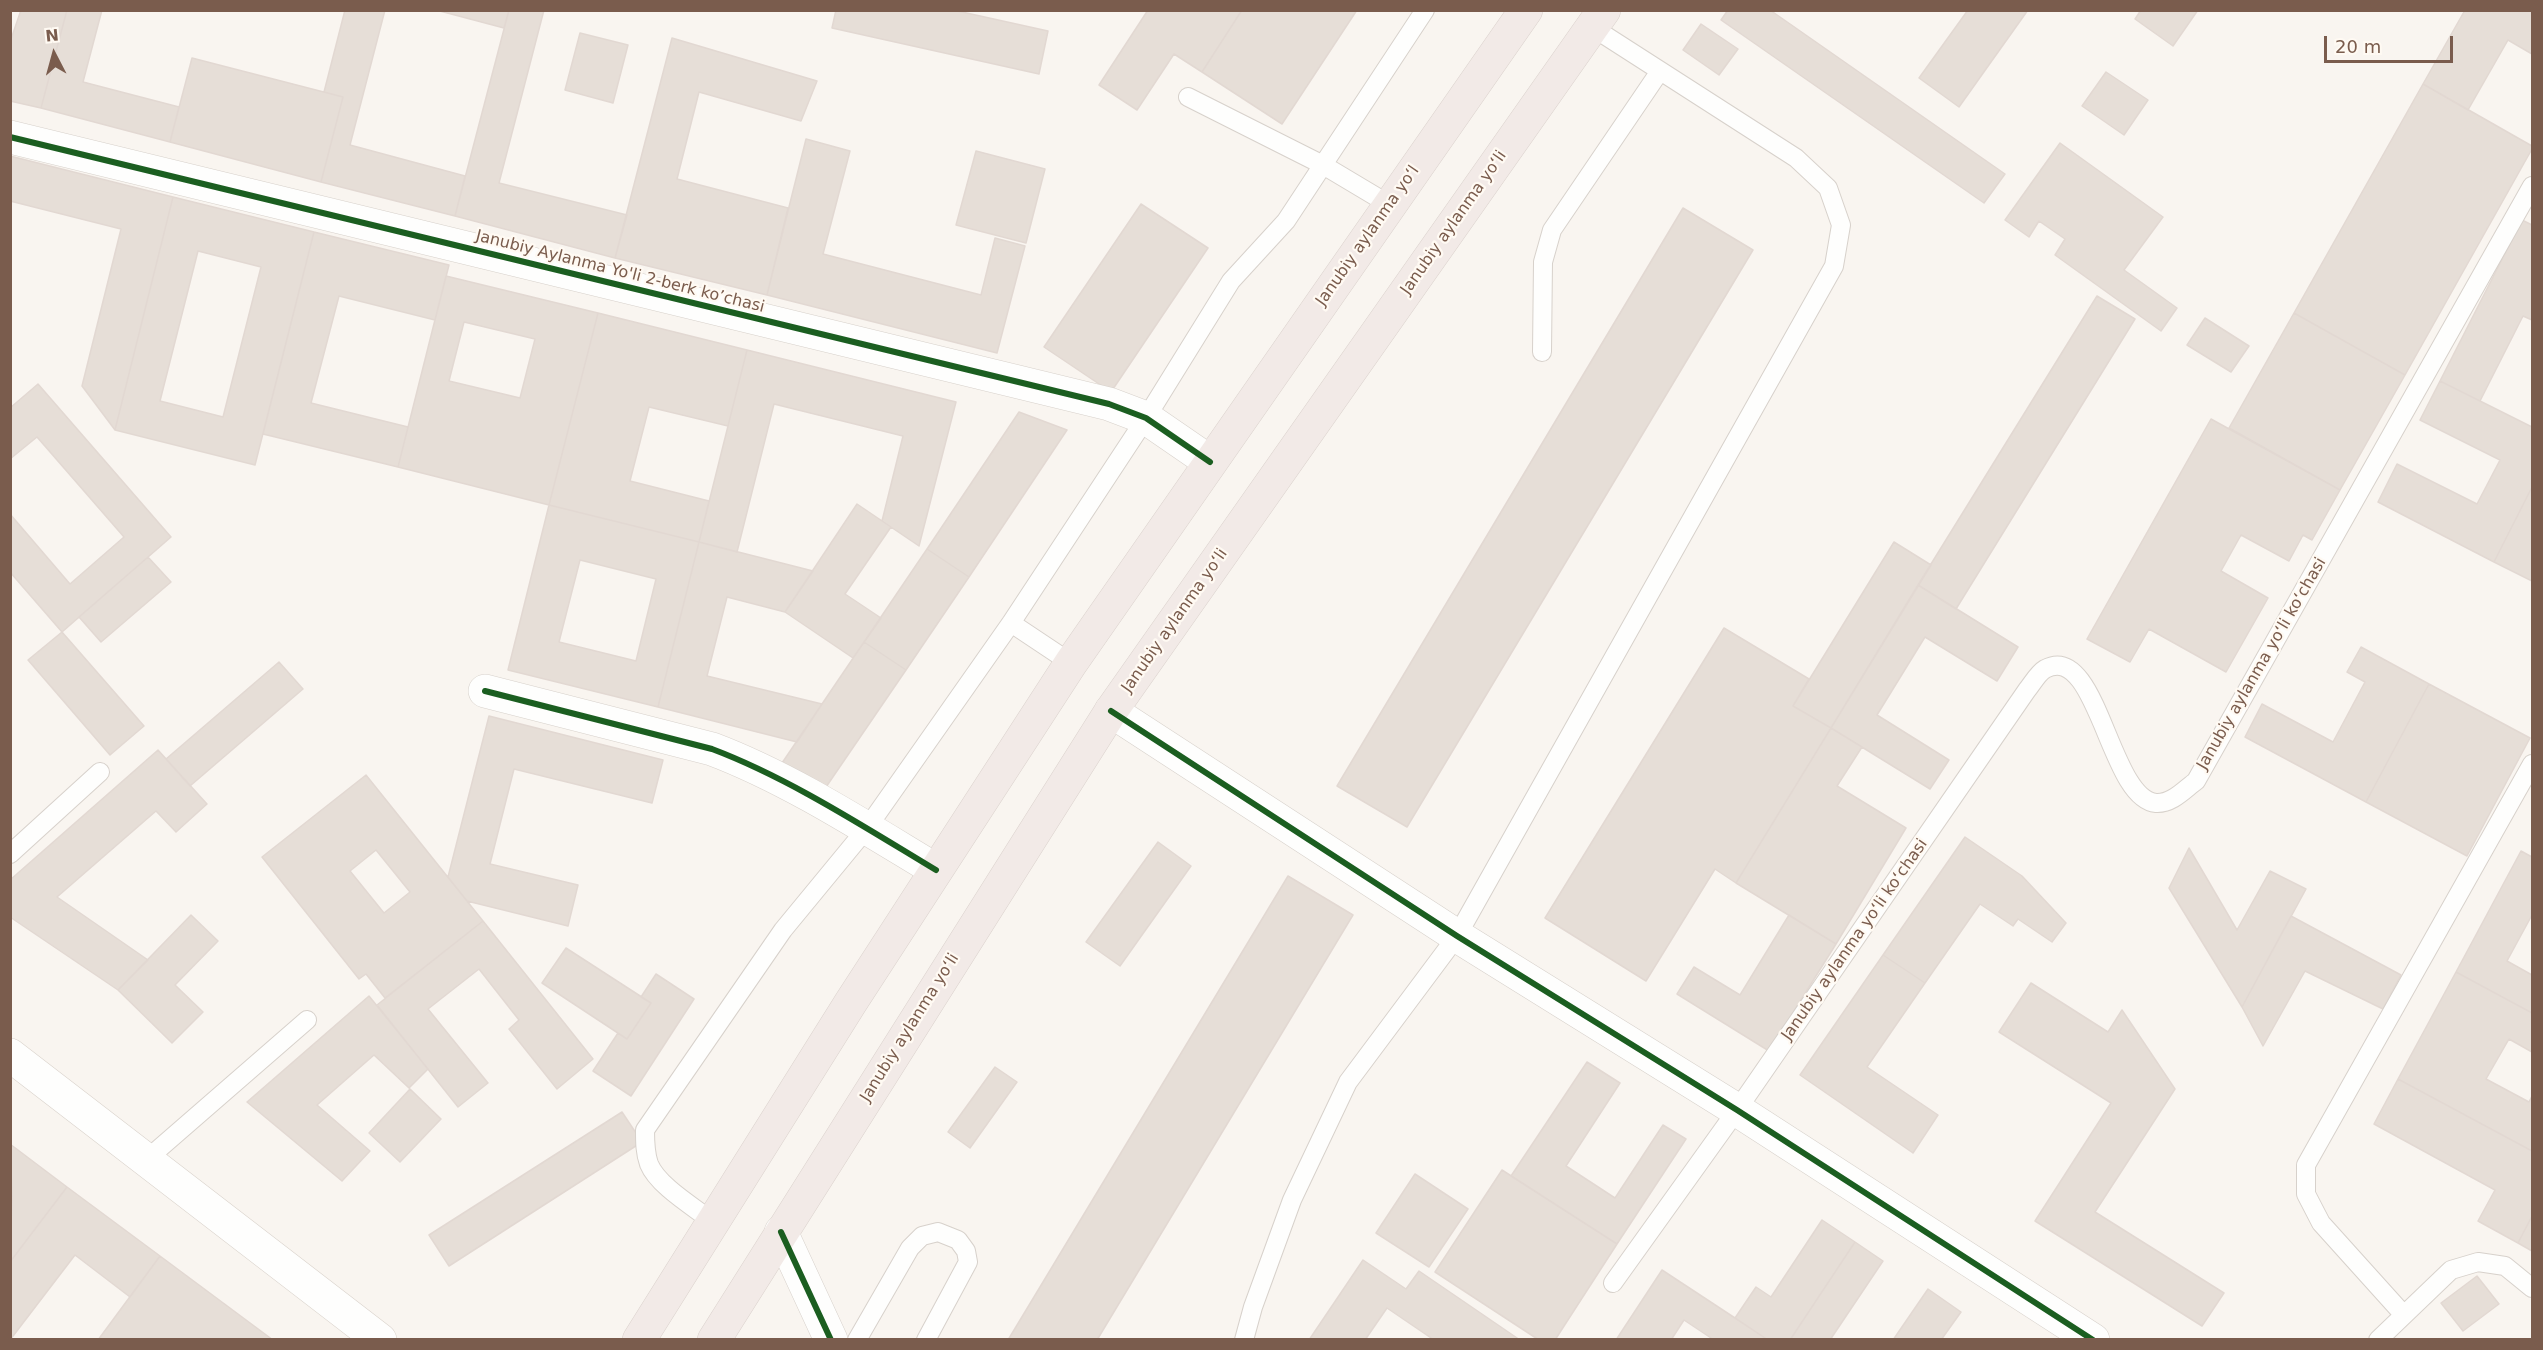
<!DOCTYPE html>
<meta charset="utf-8">
<style>
body{margin:0}
#map{position:relative;width:2543px;height:1350px;overflow:hidden;background:#f9f5f0;font-family:"DejaVu Sans",sans-serif}
canvas{display:block}
.frame{position:absolute;inset:0;border:12px solid #7a5c4d;pointer-events:none}
.north{position:absolute;left:24px;top:24px;width:60px;height:60px;-webkit-text-stroke:4px #fffaf3;paint-order:stroke;rotate:354deg;font-size:16px;font-weight:700;line-height:24px;text-align:center;color:#7a5c4d}
.north::after{content:'';display:block;margin:auto;width:21px;height:27px;background:#7a5c4d;clip-path:polygon(50% 0,100% 100%,50% 72%,0 100%)}
.scale{position:absolute;left:2324px;top:36px;width:129px;height:27px;box-sizing:border-box;border:3px solid #7a5c4d;border-top:0;padding-left:8px;font-size:18px;line-height:21px;white-space:nowrap;color:#7a5c4d;-webkit-text-stroke:4px #fffaf3;paint-order:stroke}
</style>
<div id="map">
<canvas width="2543" height="1350"></canvas>
<div class="frame"></div>
<div class="north">N</div>
<div class="scale">20 m</div>
</div>
<script>
const ctx = document.querySelector('canvas').getContext('2d');
ctx.lineJoin = 'round';
function paint(path, color) {
  ctx.fillStyle = color;
  ctx.fill(path, 'evenodd');
}
function stroke(path, color, width, dash) {
  ctx.strokeStyle = color;
  ctx.lineWidth = width;
  ctx.lineCap = dash ? 'butt' : 'round';
  ctx.setLineDash(dash || []);
  ctx.stroke(path);
}
function write(font, color, halo, rows, align = 'center') {
  ctx.font = font + ' "DejaVu Sans",sans-serif';
  ctx.lineWidth = 4.5;
  ctx.setLineDash([]);
  ctx.textBaseline = 'middle';
  ctx.strokeStyle = halo;
  ctx.fillStyle = color;
  for (const [text, x, y, turn = 0] of rows) {
    ctx.save();
    ctx.translate(x, y);
    ctx.rotate((+turn || 0) * Math.PI / 180);
    ctx.textAlign = isNaN(turn) ? turn : align;
    if (halo) ctx.strokeText(text, 0, 0);
    ctx.fillText(text, 0, 0);
    ctx.restore();
  }
}
const building = new Path2D(`
 M21 10H67L41 108 10 101V42Z
 M67 10H102L83 82 179 107 170 142 41 108Z
 M345 10H385L350 145 465 176 455 216 321 182 343 97 324 92Z
 M436 10H509L504 28Z
 M509 10H544L499 183 627 215 615 258 455 216Z
 M836 10H953L1048 31 1039 74 832 28Z
 M1148 10H1242L1202 72 1174 54 1137 110 1099 85Z
 M1242 10H1357L1282 124 1202 72Z
 M1728 10H1770L2005 174 1984 203 1721 20Z
 M1968 10H2028L1959 107 1919 78Z
 M2141 10H2198L2173 46 2135 19Z
 M2465 10H2532V54L2508 40 2468 110 2423 84Z
 M1701 24 1738 49 1719 75 1683 50Z
 M580 33 628 45 613 103 565 90Z
 M672 38 817 81 801 121 699 92 677 179 788 208 767 295 615 258Z
 M192 58 343 97 321 182 170 142Z
 M2106 72 2148 100 2124 135 2082 106Z
 M2423 84 2532 146V149L2405 375 2294 313Z
 M806 139 850 151 823 254 981 295 995 238 1025 246 997 353 767 295Z
 M2060 143 2163 217 2124 270 2177 308 2161 331 2055 255 2065 239 2039 221 2029 237 2005 220Z
 M976 151 1045 169 1026 243 956 225Z
 M10 156 173 197 115 430 82 386 121 229 10 201Z
 M173 197 314 232 255 465 115 430ZM198 251 261 267 223 417 160 401Z
 M1141 204 1208 248 1111 392 1044 347Z
 M1683 208 1753 250 1407 827 1337 786Z
 M2522 220 2532 225V320L2523 316 2480 401 2440 381Z
 M314 232 449 265 435 320 339 296 311 403 408 427 398 467 263 434Z
 M446 276 598 313 549 505 398 467ZM464 322 535 339 520 398 449 381Z
 M2097 296 2135 319 1956 609 1918 585Z
 M598 313 747 350 728 426 649 407 630 481 709 501 699 542 549 505Z
 M2294 313 2405 375 2340 490 2229 428Z
 M2205 318 2249 346 2231 372 2187 345Z
 M747 350 956 402 919 546 882 521 903 436 774 404 737 552 699 542Z
 M2440 381 2532 427V487L2494 562 2378 502 2397 464 2477 504 2500 460 2420 420Z
 M38 384 171 537 62 632 10 572V514L70 584 124 537 37 437 10 459V408Z
 M1019 412 1067 430 969 577 927 549Z
 M2211 419 2340 490 2312 540 2303 535 2289 561 2241 535 2221 571 2268 598 2226 672 2149 629 2130 662 2087 639Z
 M2532 487V581L2494 562Z
 M857 504 891 527 845 594 881 618 853 658 785 612Z
 M549 505 699 542 658 707 508 670ZM580 560 656 579 636 661 559 642Z
 M699 542 813 571 785 612 727 597 707 676 822 704 797 742 658 707Z
 M1894 542 1931 565 1831 728 1793 706Z
 M927 549 969 577 906 670 864 642Z
 M148 557 171 582 101 642 79 617Z
 M1918 585 2018 647 1997 681 1925 637 1877 715 1949 760 1930 789 1831 728Z
 M1724 628 1809 679 1793 706 1831 728 1736 883 1715 869 1646 981 1545 918Z
 M62 632 144 726 110 755 28 660Z
 M864 642 906 670 824 790 782 763Z
 M2361 647 2429 684 2366 802 2245 737 2262 704 2333 742 2365 682 2347 672Z
 M279 662 303 689 190 786 166 759Z
 M2429 684 2530 738 2467 856 2366 802Z
 M489 716 663 760 652 803 514 769 490 864 578 885 568 926 467 901 448 877Z
 M1831 728 1862 747 1837 786 1906 828 1836 944 1736 883Z
 M158 750 207 804 176 832 156 811 57 897 148 960 118 990 10 917V880Z
 M366 775 483 921 385 998 366 974 359 979 262 857ZM376 850 410 892 384 913 350 871Z
 M1965 837 2022 876 2066 923 2052 942 2018 919 2013 926 1980 904 1925 983 1883 955Z
 M1158 842 1191 866 1120 966 1086 942Z
 M2189 848 2237 930 2270 871 2306 889 2242 1007 2169 888Z
 M2521 851 2532 857V915L2507 961 2532 975V1013L2456 972Z
 M1288 876 1353 915 1097 1340H1008Z
 M191 915 218 941 175 985 203 1012 172 1043 118 990Z
 M1789 915 1836 944 1769 1051 1677 994 1694 967 1740 995Z
 M2291 916 2401 975 2383 1009 2305 971 2263 1046 2242 1007Z
 M483 921 593 1059 557 1089 509 1029 519 1020 479 969 428 1009 488 1083 458 1107 377 1005Z
 M566 948 651 1003 627 1039 542 983Z
 M1883 955 1925 983 1867 1067 1938 1115 1913 1153 1800 1075Z
 M2456 972 2532 1013V1052L2509 1039 2486 1079 2529 1102 2532 1096V1151L2398 1079Z
 M656 974 694 999 631 1096 593 1071 618 1033 627 1039 651 1003 641 997Z
 M2031 983 2108 1032 2122 1010 2175 1089 2095 1212 2224 1293 2202 1326 2035 1221 2111 1103 1999 1032Z
 M369 996 428 1069 409 1088 374 1055 317 1105 370 1151 342 1181 247 1102Z
 M1587 1062 1620 1083 1566 1166 1615 1198 1663 1125 1686 1139 1617 1244 1511 1176Z
 M995 1067 1017 1082 970 1148 948 1132Z
 M2398 1079 2532 1151V1216L2518 1243 2478 1221 2495 1190 2374 1124Z
 M410 1089 441 1119 400 1162 369 1133Z
 M622 1112 642 1142 449 1266 429 1235Z
 M10 1144 67 1187 10 1262 12 1196Z
 M1502 1170 1617 1244 1555 1340H1539L1435 1272Z
 M1415 1174 1468 1209 1429 1267 1376 1233Z
 M67 1187 160 1256 130 1297 75 1255 10 1340V1262Z
 M2532 1216V1251L2518 1243Z
 M1822 1220 1855 1242 1790 1340H1768L1735 1318 1756 1287 1771 1297Z
 M1855 1242 1883 1261 1830 1340H1790Z
 M160 1256 273 1340H98Z
 M1363 1260 1406 1289 1419 1271 1520 1340H1434L1387 1308 1365 1340H1309Z
 M1662 1270 1735 1318 1768 1340H1714L1684 1320 1671 1340H1616Z
 M2477 1276 2499 1304 2463 1331 2441 1303Z
 M1928 1289 1961 1312 1941 1340H1893Z`);
const lane = new Path2D(`
 M1188 97 1323 165 1390 205
 M1542 352 1543 262 1552 230 1660 71
 M1011 623 1071 663
 M10 854 100 772
 M146 1160 307 1020
 M713 1222C694 1207 658 1186 649 1164 645 1153 645 1142 645 1130L783 930 867 828 1011 623 1146 418 1231 281 1286 221 1425 10
 M1613 1283 1737 1110 2027 690C2032 684 2038 673 2045 669 2098 641 2109 799 2156 803 2172 804 2185 789 2196 781L2532 186
 M2403 1314 2321 1223 2306 1194V1165L2532 764
 M857 1340 910 1248 922 1236 938 1232 958 1240 966 1251 968 1262 926 1340
 M1244 1340 1253 1307 1292 1200 1348 1082 1457 936 1834 266 1841 225 1828 188 1796 158 1592 27
 M2378 1340 2451 1270 2478 1262 2505 1266 2532 1288`);
const street = new Path2D(`
 M10 137 1109 404 1146 418 1210 462
 M485 691 712 749C789 778 866 828 936 870
 M1111 711 1457 936 1737 1110 2093 1340
 M781 1232 831 1340`);
const secondary = new Path2D(`
 M10 1055 380 1340`);
const highway = new Path2D(`
 M639 1340 851 1002 1071 663 1526 10
 M714 1340 1111 711 1604 10`);
const cycleway = new Path2D(`
 M10 137 1109 404 1146 418 1210 462
 M485 691 712 749C789 778 866 828 936 870
 M1111 711 1457 936 1737 1110 2093 1340
 M781 1232 831 1340`);
const streetNames = [
 ["Janubiy aylanma yoʻli",1454,223,-55],
 ["Janubiy aylanma yoʻl",1368,236,-55],
 ["Janubiy Аylanma Yo'li 2-berk koʼchasi",620,272,14],
 ["Janubiy aylanma yoʻli",1175,621,-55],
 ["Janubiy aylanma yoʻli koʻchasi",2262,664,-60],
 ["Janubiy aylanma yoʻli koʻchasi",1855,940,-55],
 ["Janubiy aylanma yoʻli",910,1028,-58]
];
paint(building, '#e6ded7');
stroke(building, '#e2d8d2', 1.5);
stroke(lane, '#d7d1cb', 20);
stroke(street, '#d7d1cb', 34);
stroke(secondary, '#d9d2cb', 34);
stroke(highway, '#dad1cc', 34);
stroke(lane, '#fefefd', 18);
stroke(street, '#fefefd', 33);
stroke(secondary, '#fefefd', 33);
stroke(highway, '#f2eae7', 33);
stroke(cycleway, '#1b5e20', 6);
write('16px', '#7a5c4d', '#fffaf3', streetNames);
</script>
